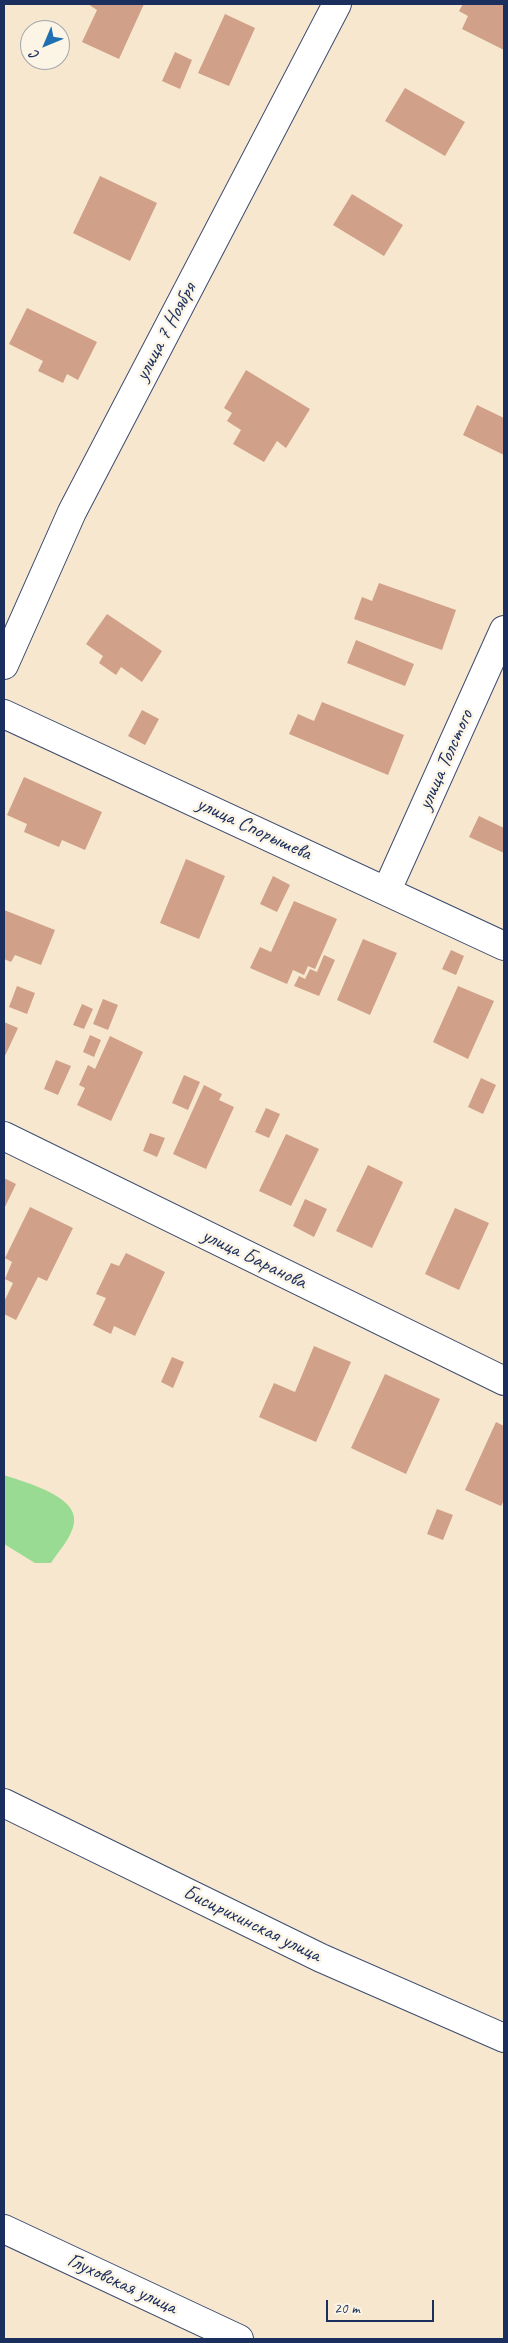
<!DOCTYPE html>
<meta charset="utf-8">
<style>
body{margin:0}
#map{position:relative;width:508px;height:2343px;overflow:hidden;background:#f7e7ce;font-family:Caveat,sans-serif}
canvas{display:block}
.frame{position:absolute;inset:0;border:5px solid #1b2f5e;pointer-events:none}
.north{position:absolute;left:20px;top:20px;width:50px;height:50px;box-sizing:border-box;background:#fcf5e5;border:1px solid #a2a6af;border-radius:50%;rotate:225deg;font-size:14px;font-weight:700;line-height:20px;text-align:center;color:#1b2f5e}
.north::after{content:'';display:block;margin:auto;width:18px;height:22px;background:#1f6fb2;clip-path:polygon(50% 0,100% 100%,50% 72%,0 100%)}
.scale{position:absolute;left:326px;top:2300px;width:108px;height:22px;box-sizing:border-box;border:2px solid #1b2f5e;border-top:0;padding-left:6px;font-size:15px;line-height:18px;white-space:nowrap;color:#1b2f5e;-webkit-text-stroke:4px #fcf5e5;paint-order:stroke}
</style>
<div id="map">
<canvas width="508" height="2343"></canvas>
<div class="frame"></div>
<div class="north">С</div>
<div class="scale">20 m</div>
</div>
<script>
const ctx = document.querySelector('canvas').getContext('2d');
ctx.lineJoin = 'round';
function paint(path, color) {
  ctx.fillStyle = color;
  ctx.fill(path, 'evenodd');
}
function stroke(path, color, width, dash) {
  ctx.strokeStyle = color;
  ctx.lineWidth = width;
  ctx.lineCap = dash ? 'butt' : 'round';
  ctx.setLineDash(dash || []);
  ctx.stroke(path);
}
function write(font, color, halo, rows, align = 'center') {
  ctx.font = font + ' Caveat,sans-serif';
  ctx.lineWidth = 5;
  ctx.setLineDash([]);
  ctx.textBaseline = 'middle';
  ctx.strokeStyle = halo;
  ctx.fillStyle = color;
  for (const [text, x, y, turn = 0] of rows) {
    ctx.save();
    ctx.translate(x, y);
    ctx.rotate((+turn || 0) * Math.PI / 180);
    ctx.textAlign = isNaN(turn) ? turn : align;
    if (halo) ctx.strokeText(text, 0, 0);
    ctx.fillText(text, 0, 0);
    ctx.restore();
  }
}
const green = new Path2D(`
 M4 1475C24 1482 79 1496 74 1523 72 1537 58 1552 51 1563H35L4 1544Z`);
const building = new Path2D(`
 M88 4H144L119 59 82 42 97 10Z
 M463 4H504V50L462 29 468 16 459 11Z
 M225 14 255 28 229 86 198 73Z
 M175 52 192 60 180 89 162 81Z
 M405 88 465 122 445 156 385 121Z
 M100 176 157 203 130 261 73 233Z
 M352 194 403 225 384 256 333 225Z
 M27 308 97 342 78 380 67 374 63 383 38 371 43 361 9 344Z
 M246 370 310 409 286 448 277 441 264 462 233 444 241 430 227 421 232 413 224 408Z
 M477 405 504 418V455L463 435Z
 M379 583 456 610 442 650 354 619 362 597 372 601Z
 M107 614 162 651 142 682 121 667 116 675 99 663 103 656 86 644Z
 M356 640 414 664 405 686 347 663Z
 M322 702 404 735 388 775 289 734 298 714 314 721Z
 M142 710 159 719 145 745 128 736Z
 M24 777 102 812 85 850 62 840 59 847 24 832 27 824 7 815Z
 M479 816 504 828V853L469 837Z
 M186 859 225 876 199 939 160 923Z
 M273 876 290 885 277 912 260 904Z
 M294 901 337 919 315 969 308 966 304 975 293 970 287 984 250 968 260 947 271 952Z
 M4 910 55 930 41 965 15 955 11 962 4 959Z
 M363 939 397 953 370 1015 337 1000Z
 M451 950 464 956 456 975 442 969Z
 M324 955 335 960 319 996 294 986 299 976 305 979 310 969 317 972Z
 M17 986 35 993 27 1014 9 1007Z
 M458 986 494 1001 468 1059 433 1042Z
 M103 999 118 1005 108 1030 93 1024Z
 M82 1004 93 1009 84 1029 73 1025Z
 M4 1022 18 1028 4 1058Z
 M90 1035 101 1040 94 1057 83 1052Z
 M110 1036 143 1052 111 1121 77 1105 85 1088 79 1085 88 1065 95 1069Z
 M56 1060 71 1066 58 1095 44 1089Z
 M184 1075 200 1082 188 1110 172 1103Z
 M481 1078 496 1085 483 1114 468 1107Z
 M204 1085 222 1094 219 1100 234 1107 206 1169 173 1154Z
 M266 1108 280 1114 269 1138 255 1132Z
 M150 1133 165 1138 157 1157 143 1151Z
 M286 1134 319 1149 291 1206 259 1191Z
 M368 1165 403 1182 372 1248 336 1231Z
 M4 1178 16 1184 4 1209Z
 M305 1199 327 1209 314 1237 293 1226Z
 M30 1207 73 1228 47 1281 38 1277 16 1320 4 1314V1302L13 1283 5 1279 12 1262 5 1258Z
 M455 1208 489 1223 459 1290 425 1274Z
 M126 1253 165 1272 135 1336 114 1326 111 1334 93 1325 106 1298 96 1294 111 1263 119 1266Z
 M314 1346 351 1362 316 1442 259 1417 274 1383 295 1392Z
 M172 1357 184 1362 173 1388 161 1382Z
 M385 1374 440 1399 406 1474 351 1448Z
 M496 1422 504 1426V1500L501 1506 465 1490Z
 M437 1509 453 1515 443 1540 427 1534Z`);
const minor = new Path2D(`
 M4 714 504 946
 M387 890 504 630
 M4 1136 504 1381
 M4 1803 321 1958 504 2038`);
const tertiary = new Path2D(`
 M4 665 72 512 337 4
 M4 2229 239 2339`);
const streetNames = [
 ["улица 7 Ноября",166,332,-62],
 ["улица Толстого",446,760,-66],
 ["улица Спорышева",254,829,25],
 ["улица Баранова",254,1259,26],
 ["Бисирихинская улица",252,1924,26],
 ["Глуховская улица",122,2284,25]
];
paint(green, '#99db93');
paint(building, '#d0a088');
stroke(minor, '#3c4b6f', 30);
stroke(tertiary, '#3c4b6f', 30);
stroke(minor, '#fff', 28);
stroke(tertiary, '#fff', 28);
write('21px', '#1b2f5e', '#fcf5e5', streetNames);
</script>
